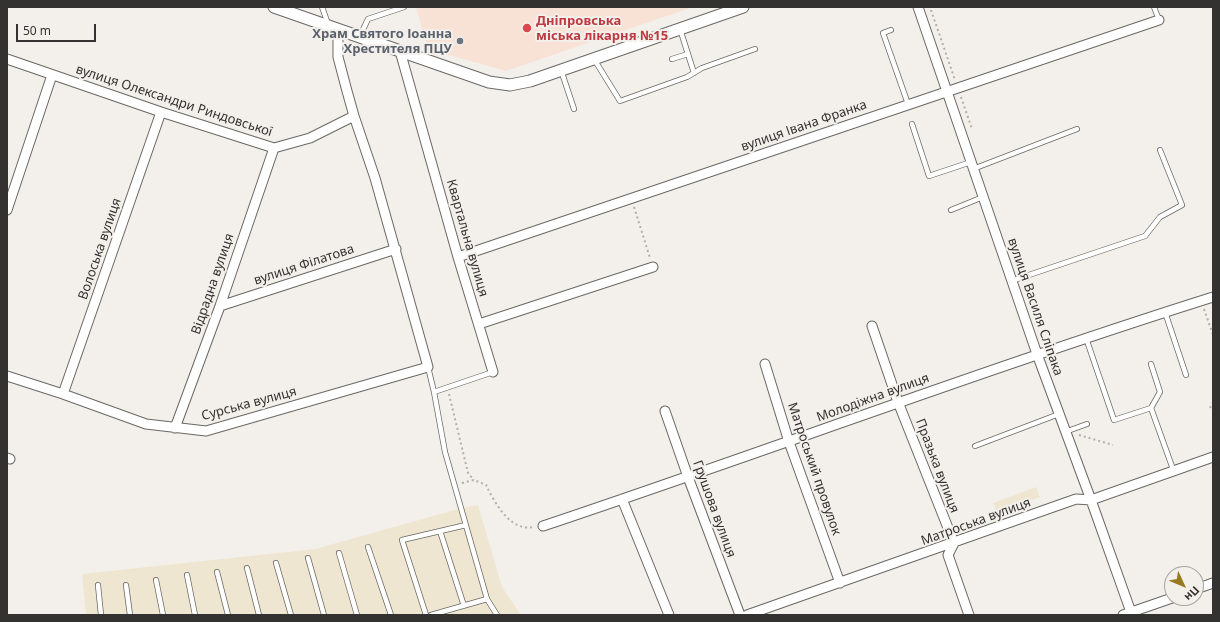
<!DOCTYPE html>
<meta charset="utf-8">
<style>
body{margin:0}
#map{position:relative;width:1220px;height:622px;overflow:hidden;background:#f3f0eb;font-family:"Noto Sans",sans-serif}
canvas{display:block}
.frame{position:absolute;inset:0;border:8px solid #333230;pointer-events:none}
.north{position:absolute;left:1164px;top:566px;width:40px;height:40px;box-sizing:border-box;background:#f3f0eb;border:1px solid #a6a4a0;border-radius:50%;rotate:134deg;font-size:11px;font-weight:700;line-height:16px;text-align:center;color:#333230}
.north::after{content:'';display:block;margin:auto;width:14px;height:18px;background:#967a22;clip-path:polygon(50% 0,100% 100%,50% 72%,0 100%)}
.scale{position:absolute;left:16px;top:24px;width:80px;height:18px;box-sizing:border-box;border:2px solid #333230;border-top:0;padding-left:5px;font-size:12px;line-height:14px;white-space:nowrap;color:#333230;-webkit-text-stroke:3px #f3f0eb;paint-order:stroke}
</style>
<div id="map">
<canvas width="1220" height="622"></canvas>
<div class="frame"></div>
<div class="north">Пн</div>
<div class="scale">50 m</div>
</div>
<script>
const ctx = document.querySelector('canvas').getContext('2d');
ctx.lineJoin = 'round';
function paint(path, color) {
  ctx.fillStyle = color;
  ctx.fill(path, 'evenodd');
}
function stroke(path, color, width, dash) {
  ctx.strokeStyle = color;
  ctx.lineWidth = width;
  ctx.lineCap = dash ? 'butt' : 'round';
  ctx.setLineDash(dash || []);
  ctx.stroke(path);
}
function write(font, color, halo, rows, align = 'center') {
  ctx.font = font + ' "Noto Sans",sans-serif';
  ctx.lineWidth = 4;
  ctx.setLineDash([]);
  ctx.textBaseline = 'middle';
  ctx.strokeStyle = halo;
  ctx.fillStyle = color;
  for (const [text, x, y, turn = 0] of rows) {
    ctx.save();
    ctx.translate(x, y);
    ctx.rotate((+turn || 0) * Math.PI / 180);
    ctx.textAlign = isNaN(turn) ? turn : align;
    if (halo) ctx.strokeText(text, 0, 0);
    ctx.fillText(text, 0, 0);
    ctx.restore();
  }
}
const industrial = new Path2D(`
 M1036 487 1040 497 997 513 993 503Z
 M478 505 502 587 521 615H86L82 574 315 549 462 508Z`);
const medical = new Path2D(`
 M416 7H693L506 71 428 49Z`);
const path = new Path2D(`
 M931 10 955 80
 M961 97 972 129
 M634 207 650 258
 M1204 309 1213 335
 M449 394 468 473 474 480
 M1210 408 1213 402
 M1079 435 1113 445
 M462 483 474 480 486 485C495 503 510 532 534 527`);
const service = new Path2D(`
 M322 7 328 24
 M1154 7 1159 20
 M680 29 694 73
 M891 30 883 33 908 104
 M360 36 368 19 404 7
 M594 59 620 101 687 77 702 68 755 49
 M672 59 688 54
 M561 70 574 109
 M912 124 929 176 971 162
 M973 169 1077 129
 M951 210 983 197
 M1011 281 1145 236 1160 217 1182 205 1160 150
 M1165 312 1186 375
 M1086 338 1114 420 1151 408 1174 472
 M428 367 434 392 493 372
 M434 392 445 452 487 599 497 615
 M1151 408 1160 392 1151 364
 M1065 432 1087 424
 M975 446 1059 414
 M440 531 464 606
 M368 547 391 615
 M339 553 357 615
 M308 558 324 615
 M276 563 291 615
 M247 568 259 615
 M217 572 228 615
 M187 575 195 615
 M156 580 163 615
 M98 585 101 615
 M126 585 130 615
 M426 615 402 540 466 525
 M431 615 487 599`);
const minor = new Path2D(`
 M918 7 1037 354 1091 500 1132 615
 M400 51 458 257 493 372
 M7 59 161 112 274 148 310 138 354 116
 M7 210 52 75
 M458 257 1159 20
 M220 306 396 249
 M479 324 653 267
 M872 326 898 402 954 543 948 555 969 615
 M765 364 789 442 840 583
 M7 376 63 394 146 424 206 431 428 367 375 178 354 116 347 91 338 57V29
 M63 394 161 112
 M665 411 688 477 740 615
 M175 428 220 306 274 148
 M7 458 10 459
 M622 499 669 615
 M543 526C767 451 988 368 1213 297
 M1196 589 1213 583
 M747 615 1076 499 1091 500 1213 457
 M1123 615 1172 598`);
const tertiary = new Path2D(`
 M274 7 489 82 510 85 530 81 743 7`);
const markers = [
 [527,28,5,"#e0444e"],
 [460,41,4,"#6b7280"]
];
const healthNames = [
 ["Дніпровська",536,21],
 ["міська лікарня №15",536,36]
];
const worshipNames = [
 ["Храм Святого Іоанна",452,34],
 ["Хрестителя ПЦУ",452,49]
];
const streetNames = [
 ["вулиця Олександри Риндовської",174,101,18],
 ["вулиця Івана Франка",804,126,-19],
 ["Квартальна вулиця",467,238,74],
 ["Волоська вулиця",100,249,-71],
 ["вулиця Філатова",304,265,-18],
 ["Відрадна вулиця",213,284,-71],
 ["вулиця Василя Сліпака",1035,307,71],
 ["Молодіжна вулиця",873,398,-20],
 ["Сурська вулиця",249,404,-15],
 ["Празька вулиця",937,466,69],
 ["Матроський провулок",814,469,71],
 ["Грушова вулиця",714,509,70],
 ["Матроська вулиця",976,522,-20]
];
paint(industrial, '#efe6d1');
paint(medical, '#f8e2d5');
stroke(service, '#6a6863', 6);
stroke(minor, '#6a6863', 11);
stroke(tertiary, '#6a6863', 13);
stroke(path, '#b1afab', 2, [2, 3]);
stroke(service, '#fff', 4.5);
stroke(minor, '#fff', 9);
stroke(tertiary, '#fff', 11);
for (const [x, y, r, color] of markers) {
  const dot = new Path2D();
  dot.arc(x, y, r, 0, 2 * Math.PI);
  ctx.fillStyle = color;
  ctx.fill(dot);
  stroke(dot, '#f3f0eb', 1.5);
}
write('bold 13px', '#be3a42', '#f3f0eb', healthNames, 'left');
write('bold 13px', '#5b616d', '#f3f0eb', worshipNames, 'right');
write('13px', '#333230', '#f3f0eb', streetNames);
</script>
